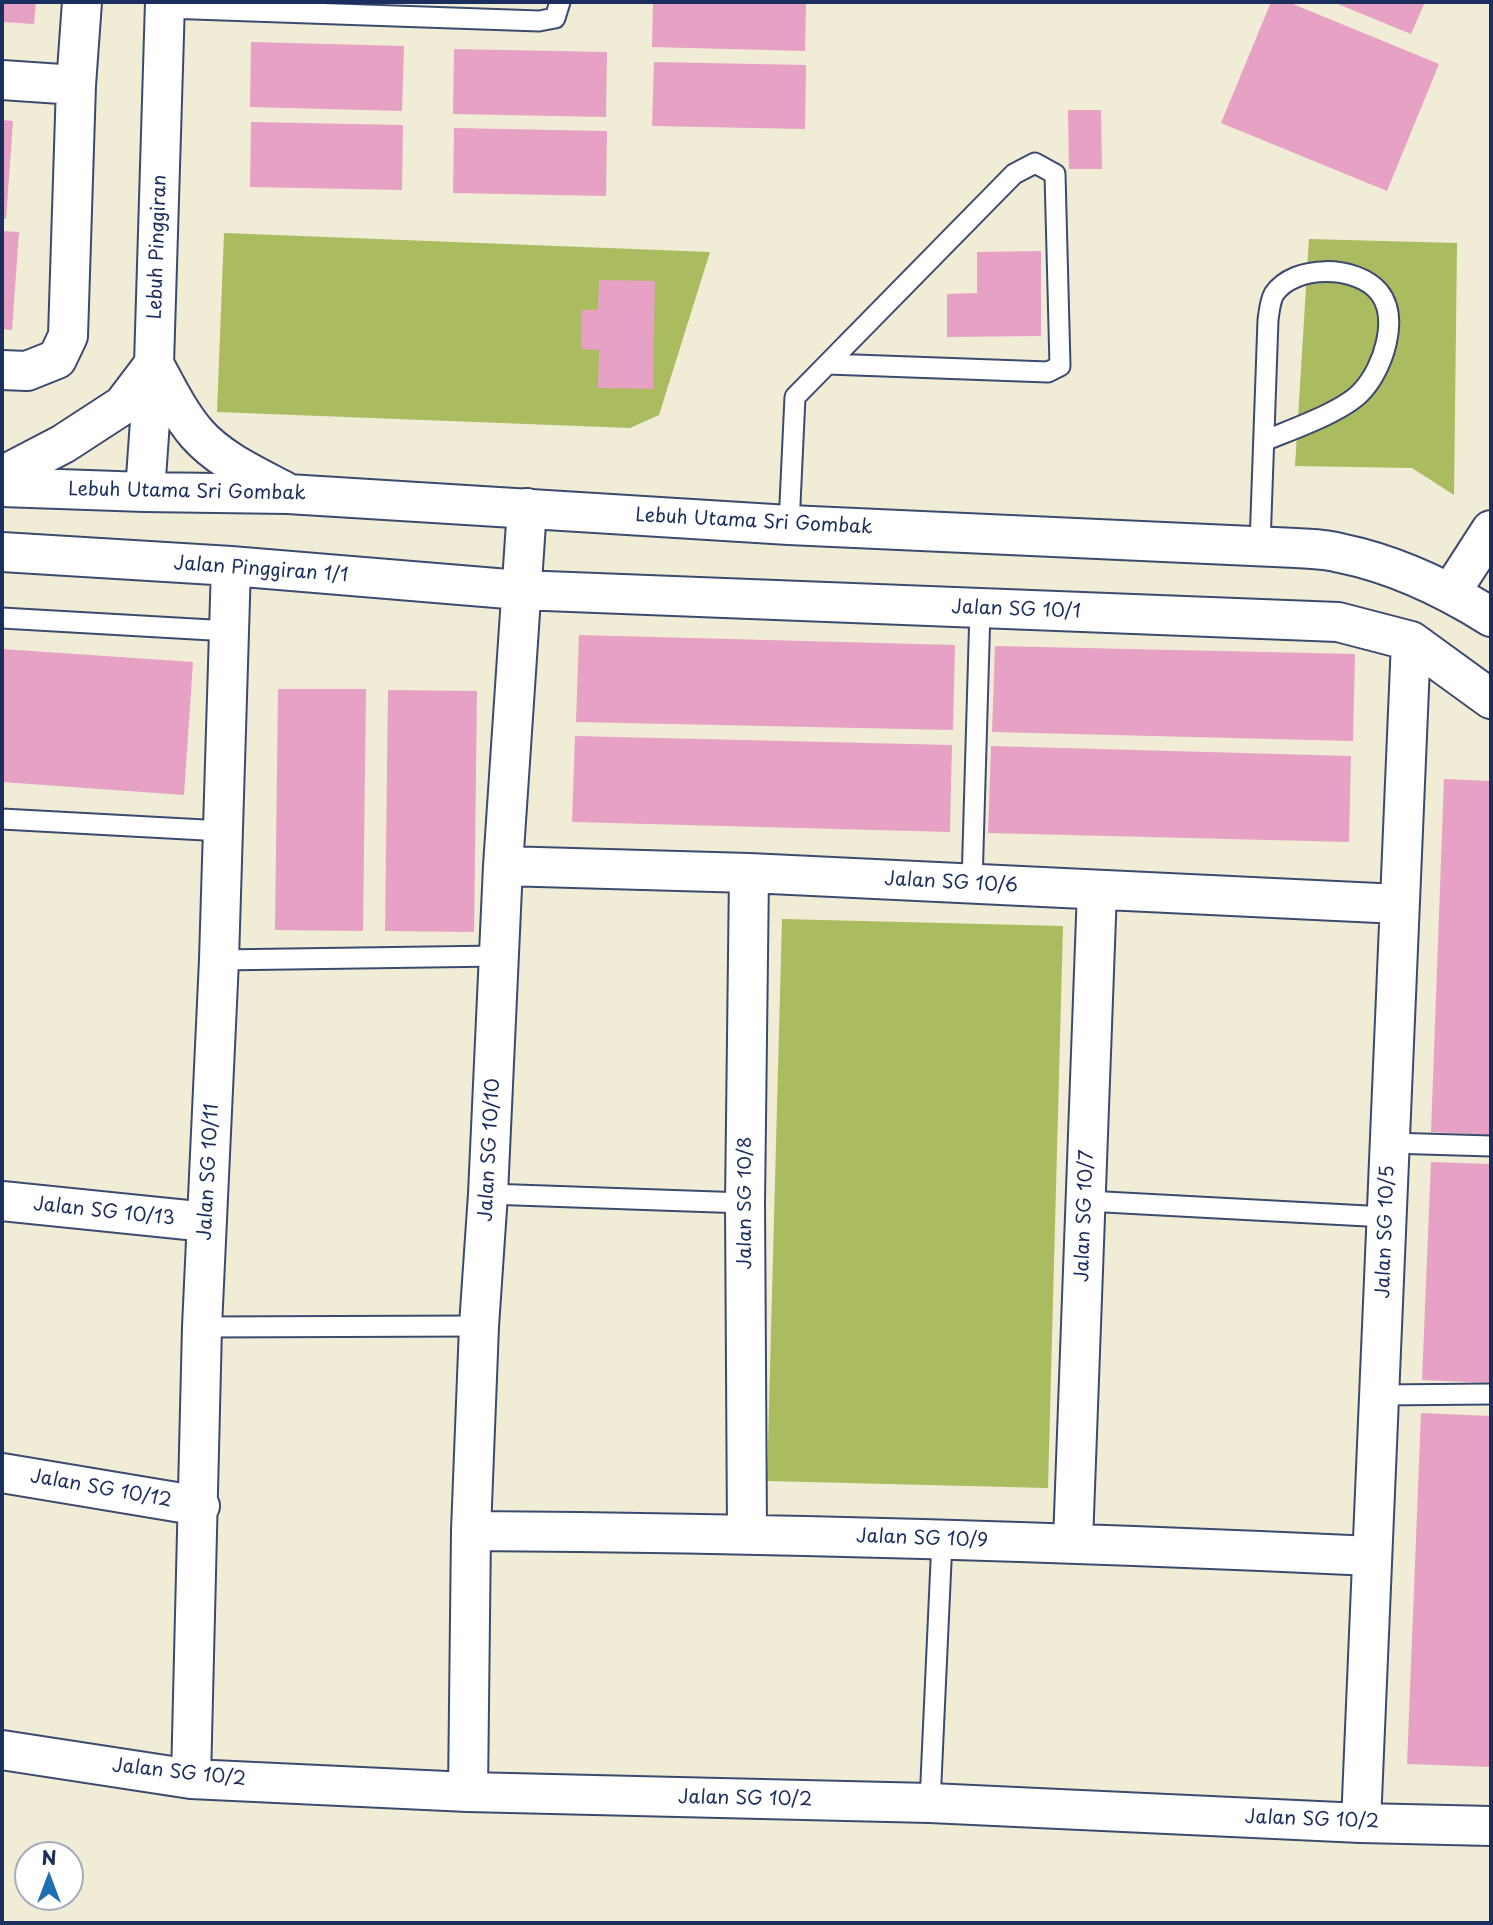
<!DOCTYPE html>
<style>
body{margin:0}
#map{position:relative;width:1493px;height:1925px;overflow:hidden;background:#f0ecd6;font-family:"Playpen Sans",sans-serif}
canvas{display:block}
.frame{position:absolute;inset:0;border:4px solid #1b2f5e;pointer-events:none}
.north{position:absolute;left:14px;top:1841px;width:70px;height:70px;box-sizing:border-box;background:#fff;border:2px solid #a4acbf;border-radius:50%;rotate:0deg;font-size:19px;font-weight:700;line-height:28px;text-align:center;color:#1b2f5e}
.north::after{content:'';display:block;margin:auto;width:24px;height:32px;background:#1f6fb2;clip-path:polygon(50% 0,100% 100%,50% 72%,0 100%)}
</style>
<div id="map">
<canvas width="1493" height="1925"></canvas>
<div class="frame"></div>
<div class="north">N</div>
</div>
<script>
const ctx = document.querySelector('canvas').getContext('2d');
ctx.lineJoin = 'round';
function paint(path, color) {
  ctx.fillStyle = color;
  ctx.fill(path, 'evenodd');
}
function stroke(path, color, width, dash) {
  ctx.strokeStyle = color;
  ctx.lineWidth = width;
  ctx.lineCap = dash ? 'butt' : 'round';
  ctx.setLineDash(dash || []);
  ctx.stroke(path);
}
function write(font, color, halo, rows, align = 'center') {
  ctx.font = font + ' "Playpen Sans",sans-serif';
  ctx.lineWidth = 5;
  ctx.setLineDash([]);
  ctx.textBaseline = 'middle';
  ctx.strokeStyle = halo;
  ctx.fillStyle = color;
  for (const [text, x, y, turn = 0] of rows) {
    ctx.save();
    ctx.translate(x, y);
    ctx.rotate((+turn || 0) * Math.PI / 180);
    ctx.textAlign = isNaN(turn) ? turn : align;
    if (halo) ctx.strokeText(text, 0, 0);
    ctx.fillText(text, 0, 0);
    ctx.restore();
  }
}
const green = new Path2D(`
 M224 233 710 252 659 415 630 428 217 412Z
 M1309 239 1457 243 1454 495 1412 468 1295 466Z
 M782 919 1063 926 1048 1488 767 1481Z`);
const building = new Path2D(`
 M2 2H36L34 24 2 22Z
 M653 2H806L805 51 652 47Z
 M1271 2H1288L1439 64 1387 191 1221 123Z
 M1333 2H1425L1411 34Z
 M251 42 404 46 402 111 250 107Z
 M454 49 607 52 606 117 453 114Z
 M654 62 806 65 805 129 652 126Z
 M1068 110H1101L1102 169H1069Z
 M2 120 13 121 6 219H2Z
 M251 122 403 125 402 190 250 187Z
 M454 128 607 131 606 196 453 193Z
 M2 231 19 232 12 330 2 329Z
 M1041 251V336L947 337V294L977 293V252Z
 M599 280 655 281 653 389 598 388 599 350 581 349 582 310H598Z
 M579 635 955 645 953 730 576 722Z
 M995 646 1355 654 1353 741 992 732Z
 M2 649 193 662 184 795 2 782Z
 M278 689H366L363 931 275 930Z
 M388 690 477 691 474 932 385 931Z
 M575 736 952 745 950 832 572 822Z
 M991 746 1351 756 1349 842 988 833Z
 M1444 779 1491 781V1135L1431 1132Z
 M1431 1162 1491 1164V1383L1422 1380Z
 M1421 1413 1491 1416 1490 1767 1407 1764Z`);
const lane = new Path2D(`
 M165 8 539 21 555 18 560 2
 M789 525 795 397 1014 174 1035 163 1055 174 1060 366 1048 372 828 364
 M1260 545 1268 320C1269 313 1270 301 1274 294 1294 264 1357 265 1379 292 1400 318 1383 368 1363 390 1346 411 1290 430 1264 441
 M2 618 229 631
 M2 819 223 831
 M972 884 980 609
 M219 960 499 956
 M1389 1143 1491 1146
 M488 1194 745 1203
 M1086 1201 1386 1217
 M202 1327 479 1326
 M1379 1395 1491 1394
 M930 1803 942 1540`);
const street = new Path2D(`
 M2 80 76 85
 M2 370 27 371 57 359 68 336 76 85 82 2
 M2 552 231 566 520 590 1338 622 1411 641 1491 699
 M503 866 749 873 1399 904
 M2 1201 207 1222
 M2 1473 200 1506
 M471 1531C772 1533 1072 1542 1372 1556
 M747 1533 745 1203 749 873
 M1073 1542 1097 890
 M2 1750 191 1779 468 1792 930 1803 1361 1823 1491 1826
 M191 1779 202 1327 219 960 231 566
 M468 1792 471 1531 479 1326 488 1194 503 866 527 508
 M1361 1823 1411 641`);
const secondary = new Path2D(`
 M154 364C167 388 179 413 197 434 220 460 254 475 284 491
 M2 476 63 444 123 405 154 364
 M2 487 145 492 288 494 789 525 1296 548C1311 549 1326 549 1340 553 1394 564 1445 588 1491 617
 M145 492 154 364 165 2
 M1451 592 1491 530`);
const streetNames = [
 ["Lebuh Pinggiran",158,247,-88],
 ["Lebuh Utama Sri Gombak",187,492,1],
 ["Lebuh Utama Sri Gombak",754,522,3],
 ["Jalan Pinggiran 1/1",261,570,4],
 ["Jalan SG 10/1",1016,610,2],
 ["Jalan SG 10/6",951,883,3],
 ["Jalan SG 10/10",490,1150,-87],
 ["Jalan SG 10/11",209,1172,-87],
 ["Jalan SG 10/8",746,1203,-90],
 ["Jalan SG 10/13",104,1212,6],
 ["Jalan SG 10/7",1085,1216,-88],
 ["Jalan SG 10/5",1386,1232,-88],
 ["Jalan SG 10/12",101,1489,10],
 ["Jalan SG 10/9",922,1539,2],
 ["Jalan SG 10/2",179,1773,6],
 ["Jalan SG 10/2",745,1799,1],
 ["Jalan SG 10/2",1312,1820,2]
];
paint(green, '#aabc5f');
paint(building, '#e7a1c5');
stroke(lane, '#3b4b70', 23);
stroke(street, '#3b4b70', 42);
stroke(secondary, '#3b4b70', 42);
stroke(lane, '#fff', 19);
stroke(street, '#fff', 38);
stroke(secondary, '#fff', 38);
write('19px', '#1b2f5e', '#fff', streetNames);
</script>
